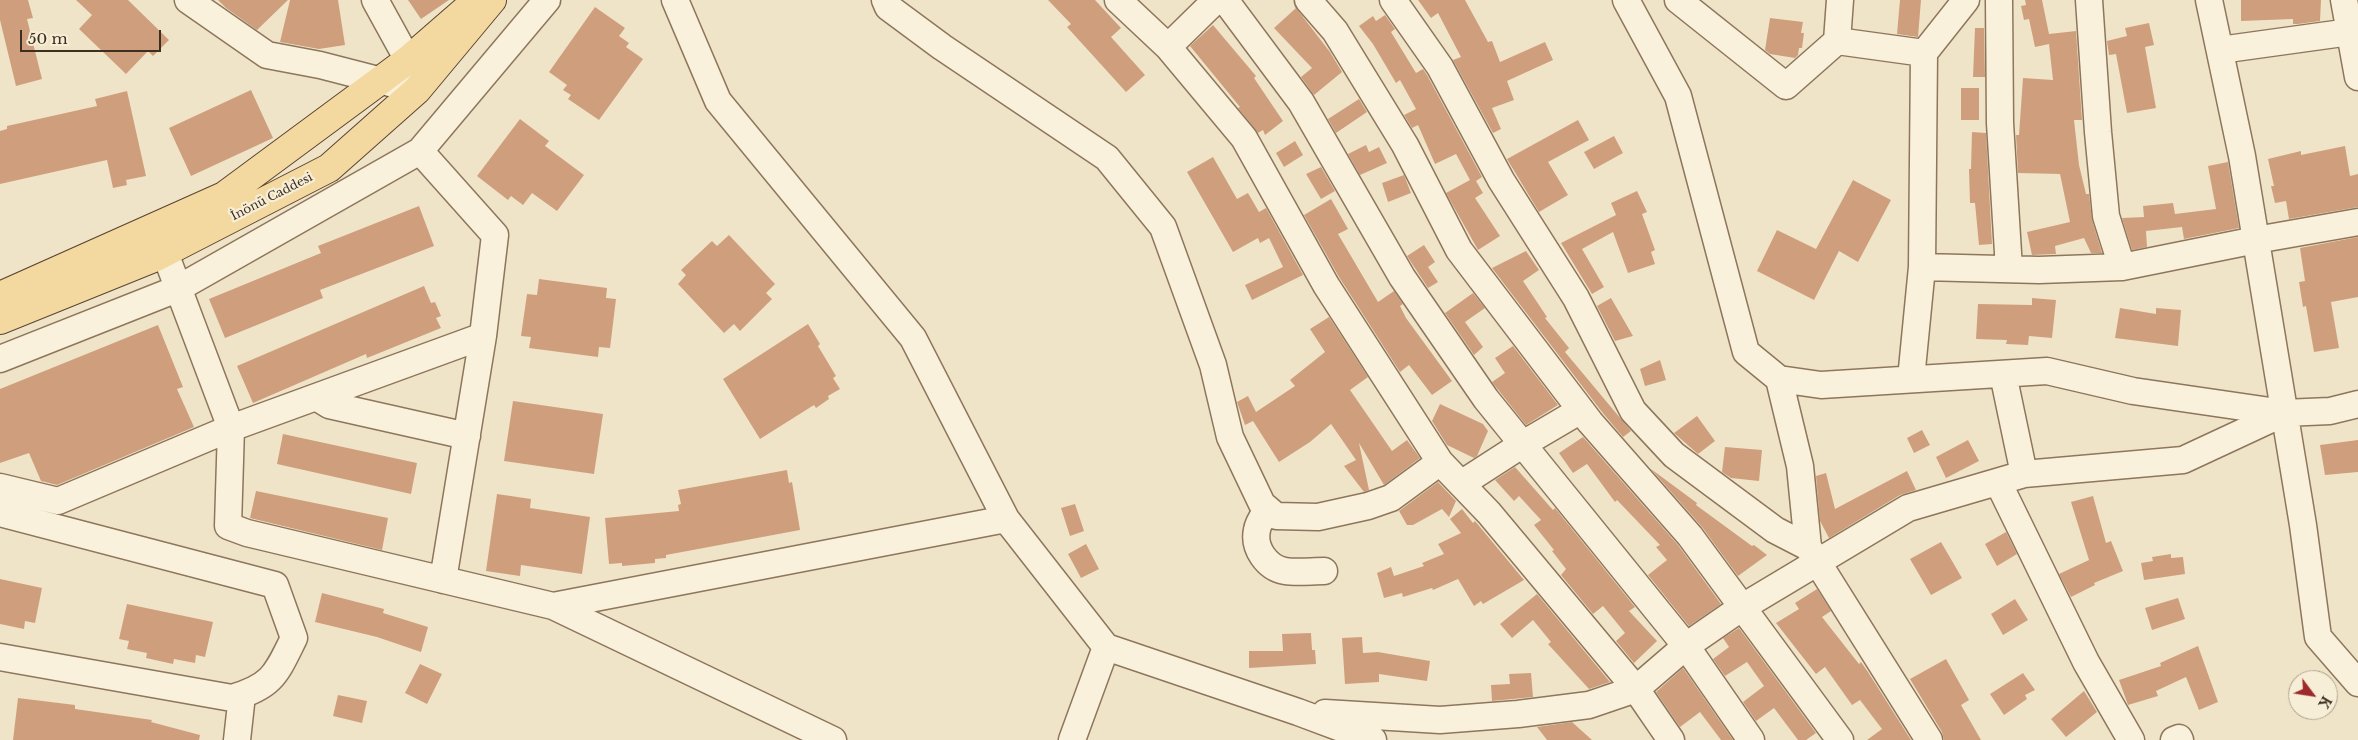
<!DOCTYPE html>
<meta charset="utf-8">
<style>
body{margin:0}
#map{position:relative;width:2358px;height:740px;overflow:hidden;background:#f0e4c8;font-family:"Libre Baskerville",serif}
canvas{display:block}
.north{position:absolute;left:2288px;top:670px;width:50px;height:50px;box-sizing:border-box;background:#f7eed8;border:1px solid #ada18e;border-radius:50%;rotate:121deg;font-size:14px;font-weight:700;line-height:20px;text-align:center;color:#3d2e20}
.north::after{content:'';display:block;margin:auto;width:18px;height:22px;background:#9e2a2b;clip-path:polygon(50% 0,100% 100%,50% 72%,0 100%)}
.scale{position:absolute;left:20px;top:30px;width:141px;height:22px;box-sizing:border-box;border:2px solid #3d2e20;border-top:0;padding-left:6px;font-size:15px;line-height:18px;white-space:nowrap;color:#3d2e20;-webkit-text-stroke:4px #f7eed8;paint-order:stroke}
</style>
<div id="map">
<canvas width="2358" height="740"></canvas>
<div class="north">K</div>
<div class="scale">50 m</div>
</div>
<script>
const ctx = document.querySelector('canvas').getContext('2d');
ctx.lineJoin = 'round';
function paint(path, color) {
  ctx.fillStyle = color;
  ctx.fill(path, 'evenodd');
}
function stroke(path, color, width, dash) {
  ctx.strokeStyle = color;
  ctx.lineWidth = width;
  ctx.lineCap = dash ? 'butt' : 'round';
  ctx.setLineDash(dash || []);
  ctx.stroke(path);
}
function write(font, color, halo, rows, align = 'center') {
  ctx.font = font + ' "Libre Baskerville",serif';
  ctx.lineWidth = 4.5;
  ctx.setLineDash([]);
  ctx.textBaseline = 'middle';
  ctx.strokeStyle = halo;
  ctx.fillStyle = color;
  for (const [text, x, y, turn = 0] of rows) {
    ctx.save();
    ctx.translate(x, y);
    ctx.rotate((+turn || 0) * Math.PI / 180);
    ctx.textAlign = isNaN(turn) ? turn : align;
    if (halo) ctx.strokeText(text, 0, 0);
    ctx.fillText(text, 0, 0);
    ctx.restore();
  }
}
const building = new Path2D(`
 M0 0H28L33 18 27 19 42 79 16 86 0 20Z
 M76 0H128L169 40 153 56 148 51 126 74 79 29 92 15Z
 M218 0H288L257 30 226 8Z
 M290 0H338L345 45 319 49 280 42Z
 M408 0H449L421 19Z
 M1048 0H1095L1121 28 1111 37 1145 75 1126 92 1067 27 1071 24Z
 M1418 0H1465L1488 42 1492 41 1500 62 1545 42 1553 60 1507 81 1514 100 1492 108 1501 129 1493 133 1453 60 1461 57 1438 13 1431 18Z
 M1900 0H1921L1918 37 1897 34Z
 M2025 0H2042L2049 34 2076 31 2082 120H2074L2079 165 2086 194H2089L2092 220 2102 253H2091L2084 238 2055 246 2056 254 2032 255 2027 232 2070 222 2060 174 2018 173 2016 135H2019L2023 78 2053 80 2049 44 2035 47 2029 19 2024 20 2021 6 2026 5Z
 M2241 0H2321L2320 21 2298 24H2293V19L2241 21Z
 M595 7 625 28 619 36 629 43 626 47 643 59 599 120 568 99 571 95 563 90 567 85 549 72Z
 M1296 8 1330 52 1342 72 1314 95 1301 77 1312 68 1274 28Z
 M1385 15 1395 29 1391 32 1416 73 1423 69 1427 75 1482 177 1476 181 1483 193 1475 198 1500 236 1478 250 1446 193 1470 180 1456 154 1435 164 1418 125 1412 128 1404 115 1416 109 1400 80 1396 83 1373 44 1359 26 1373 16 1376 21Z
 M1770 18 1803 22 1801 33H1804L1802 48H1799L1798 55 1795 58 1770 54 1765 50Z
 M2149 23 2154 45 2145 47 2156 108 2127 113 2116 54 2109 55 2107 41 2127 36 2125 28Z
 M1213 25 1256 76 1254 78 1283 121 1265 135 1263 130 1258 133 1238 108 1240 107 1190 46Z
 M1975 28H1984L1985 77H1973Z
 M1961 88H1979V120H1961Z
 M251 90 273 138 191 176 169 128Z
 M127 91 146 176 126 180 127 185 113 188 107 160 0 184V131L7 129V126L97 106 95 99Z
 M1359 99 1367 112 1336 133 1328 119Z
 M520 119 549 141 545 146 584 175 557 211 532 193 523 205 511 196 508 200 477 176Z
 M1578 120 1589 140 1548 162 1568 195 1539 212 1507 159Z
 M1972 132 1986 133 1992 244 1979 245 1975 203H1970L1969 169H1971Z
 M1614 136 1623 153 1594 169 1584 152Z
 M1295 141 1303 155 1284 167 1276 153Z
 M1366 145 1369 152 1379 147 1387 163 1360 175 1348 154Z
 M2345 146 2350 176 2358 174V207L2289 219 2286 201 2275 203 2271 186H2274L2268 159 2301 151V155Z
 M1213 157 1237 199 1248 193 1259 212 1266 208 1303 275 1252 300 1245 285 1283 267 1269 238 1260 243 1258 238 1233 252 1187 172Z
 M2228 162 2239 228 2184 239 2182 227 2146 231 2147 247 2132 250 2122 218 2144 217 2143 206 2173 203 2175 214 2216 209 2208 166Z
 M1321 167 1335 191 1321 199 1306 174Z
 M1404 175 1411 193 1388 202 1382 183Z
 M1853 180 1891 200 1858 262 1839 251 1814 300 1757 271 1777 230 1816 249Z
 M1637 191 1647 212 1642 214 1655 250 1651 252 1655 264 1628 273 1613 232 1582 249 1604 287 1592 294 1561 243 1616 215 1611 203Z
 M1331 199 1348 229 1338 234 1378 302 1394 291 1403 304 1400 306 1406 318 1452 381 1432 395 1409 365 1400 372 1339 277 1304 215Z
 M419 206 434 246 320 290 323 298 225 338 209 299 321 253 318 246Z
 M729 235 775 284 766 293 772 299 740 331 734 324 724 333 678 284 686 275 681 270 712 241 717 246Z
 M2358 237V297L2331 302 2339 348 2314 352 2306 306 2303 307 2299 282 2305 281 2300 248Z
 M1424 245 1435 262 1428 267 1438 282 1428 288 1407 256Z
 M1526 251 1539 270 1523 281 1547 317 1545 318 1569 348 1565 352 1631 431 1623 437 1602 412 1492 268Z
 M539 279 607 288 606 298 616 299 610 348 599 347 598 357 529 348 531 337 521 336 527 294 537 295Z
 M424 286 431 303 435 302 441 316 436 318 441 328 367 358 366 354 253 403 237 366Z
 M1473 293 1485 308 1465 322 1483 347 1474 355 1445 313Z
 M1611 298 1633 336 1615 341 1597 306Z
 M2032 298 2056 300 2052 338 2029 336 2028 345 2006 344 2007 340 1976 339 1978 304 2032 305Z
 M2120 308 2156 314V308L2181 310 2178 346 2115 338Z
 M1329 317 1368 377 1350 390 1359 403 1392 451 1407 440 1420 458 1384 485 1359 443 1369 490 1364 492 1344 466 1356 460 1331 424 1310 442 1279 462 1253 421 1245 425 1237 402 1248 396 1256 412 1295 386 1290 380 1325 352 1310 329Z
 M808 324 820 344 818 346 836 376 833 378 840 389 828 396 829 399 816 408 814 405 760 439 723 379Z
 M158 325 183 387 177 389 194 427 57 485 41 481 29 453 0 463V389Z
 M1513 346 1558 405 1526 425 1492 382 1505 373 1495 358Z
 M1660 360 1666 380 1645 386 1640 369Z
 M513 401 603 414 594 474 504 461Z
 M1440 404 1483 424 1488 431 1477 456 1474 458 1447 445 1432 421Z
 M1697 416 1715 441 1698 454 1674 433Z
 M1922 430 1930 445 1914 453 1907 438Z
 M283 434 417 463 411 494 277 464Z
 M1583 437 1678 545 1721 604 1689 626 1648 575 1667 560 1656 547 1660 545 1617 500 1615 502 1587 464 1573 473 1559 453Z
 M1968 440 1979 461 1946 478 1936 457Z
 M2358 440V472L2325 475 2320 445Z
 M1725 447 1762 450 1759 481 1731 478 1722 472Z
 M1515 467 1553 510 1555 508 1635 607 1629 611 1657 641 1634 663 1616 641 1625 633 1603 606 1593 614 1561 575 1566 569 1552 551 1554 550 1534 525 1541 520 1519 496 1514 501 1495 480Z
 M1651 469 1697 503 1696 505 1752 546 1754 545 1767 555 1738 576 1702 527Z
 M787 470 789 483 792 482 800 530 666 555V558L655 559V563L622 566V563L609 564 605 518 679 511 678 505 681 504 678 490Z
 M1907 471 1916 490 1900 495 1829 538 1820 521 1816 476 1826 473 1835 509Z
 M1438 482 1456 501 1449 517 1442 509 1413 525H1407L1399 511Z
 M256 491 388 518 382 550 250 518Z
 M497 494 531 499 530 508 590 517 582 574 521 565 520 576 486 571Z
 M2093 496 2106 543 2111 541 2123 571 2094 583 2095 585 2071 597 2059 574 2089 560 2071 502Z
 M1075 504 1084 531 1070 536 1061 508Z
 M1462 509 1473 523 1475 521 1524 580 1483 604 1481 601 1474 606 1458 579 1433 590 1432 588 1403 597 1402 593 1384 598 1377 573 1391 567 1394 576 1424 566 1422 563 1444 554 1438 544 1461 533 1450 519Z
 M2006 532 2017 554 1997 566 1985 544Z
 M1941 542 1962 578 1931 595 1910 559Z
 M1086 544 1099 569 1081 578 1068 554Z
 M2171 554V558L2183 557 2185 574 2144 580 2141 563 2153 561 2152 557Z
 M0 579 42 588 35 623 25 621 24 629 0 624Z
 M1817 589 1831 611 1822 617 1859 664 1861 662 1868 672 1911 740H1867L1882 729 1860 700 1852 705 1825 667 1816 674 1776 623 1799 609 1795 603Z
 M322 593 384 609 383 613 428 627 421 652 377 637 315 622Z
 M1537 594 1610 682 1589 689 1548 644 1551 642 1533 620 1512 638 1500 624Z
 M2178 598 2185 619 2152 630 2145 608Z
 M2015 599 2028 620 2003 635 1991 614Z
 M127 604 213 622 205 657 196 655 195 663 174 659 173 664 146 658 147 653 127 649 129 641 119 639Z
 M1739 628 1816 733 1806 740H1798L1774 708 1756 721 1743 702 1764 686 1747 662 1725 676 1713 659 1729 647 1723 638Z
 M1311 633 1312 650H1315L1316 664 1249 668V651H1283L1282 634Z
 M1362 637 1363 653 1378 652 1430 661 1427 681 1379 674V682L1345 684 1342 638Z
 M2198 646 2218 702 2199 710 2186 677 2156 691 2158 696 2128 705 2119 680 2161 666 2160 663Z
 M1946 659 1969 700 1961 705 1981 740H1944L1942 732 1910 679Z
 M420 664 442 674 427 704 405 693Z
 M1683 668 1733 740H1721L1700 712 1680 727 1656 692Z
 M1531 673 1533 697 1492 701 1491 685 1510 684 1509 674Z
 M2023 673 2035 690 2025 695 2027 699 2004 715 1990 694Z
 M2084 691 2097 712 2066 737 2051 719Z
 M338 695 367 701 362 723 333 716Z
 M18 698 75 705V709L152 720 151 722 200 735 199 740H13Z
 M1572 722 1592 740H1547L1537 727Z`);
const minor = new Path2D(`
 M188 0 267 55 320 65 417 90 408 60 375 0
 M675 0 718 101 913 338 1006 519 1106 647 1298 712 1373 740
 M885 0 888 7 942 47 1107 158 1163 227 1213 365 1230 437 1262 504 1276 516 1318 517 1368 506 1391 498 1440 462
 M1118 0 1168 47 1244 138 1326 285 1440 462 1489 513 1636 689 1671 740
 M1225 0 1301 102 1402 277 1486 399 1686 646 1751 740
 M1308 0 1335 31 1405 145 1459 250 1590 422 1690 536 1840 740
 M1393 0 1440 67 1501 180 1576 298 1633 411 1674 455 1775 530 1808 547 1929 740
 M1626 0 1678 96 1746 352 1779 379 1821 385 2047 371 2133 391 2284 413 2330 411 2358 404
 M1678 0 1786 86 1837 41 1924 53 1922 267 1911 379
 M1999 0 2000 123 2009 269
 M2089 0 2098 132 2106 216 2122 267
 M2209 0 2242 156 2303 525 2318 637 2358 683
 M2344 0 2358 77
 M1837 41 1840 0
 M1168 47 1216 0
 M2220 50 2350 32
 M1924 53 1966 0
 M420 151 495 235 483 336 443 580
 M165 253 231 428 228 526 247 533 553 606 1006 519
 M1922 267 2039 270 2122 267 2256 240 2358 222
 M0 359 177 289 420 151 547 0
 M2003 374 2024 474
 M1779 379 1800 466 1808 547
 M316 397 329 405 467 436
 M1998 482 2086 662 2131 740
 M1461 484 1523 444 1581 410
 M0 487 58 501 231 428 483 336
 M1268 509C1264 515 1258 522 1257 530 1253 548 1267 568 1285 571 1297 573 1312 571 1324 571
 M0 513 275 585 294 638C276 674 273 686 232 698L0 657
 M553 606 833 740
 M1325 713 1440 720 1518 714 1589 705 1636 689 1686 646 1741 608 1908 508 2024 474 2183 460 2284 413
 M237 740 242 695
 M1072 740 1106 647
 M2174 740 2179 738 2180 740`);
const major = new Path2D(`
 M0 296 224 196 408 60 468 8
 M0 320 156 257 329 168 417 90 492 0`);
const streetNames = [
 ["İnönü Caddesi",272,197,-27]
];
paint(building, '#cf9f7d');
stroke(minor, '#8d765c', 29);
stroke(major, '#5b4430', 30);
stroke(minor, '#faf1dc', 26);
stroke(major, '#f3d9a0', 28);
write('12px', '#3d2e20', '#f7eed8', streetNames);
</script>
